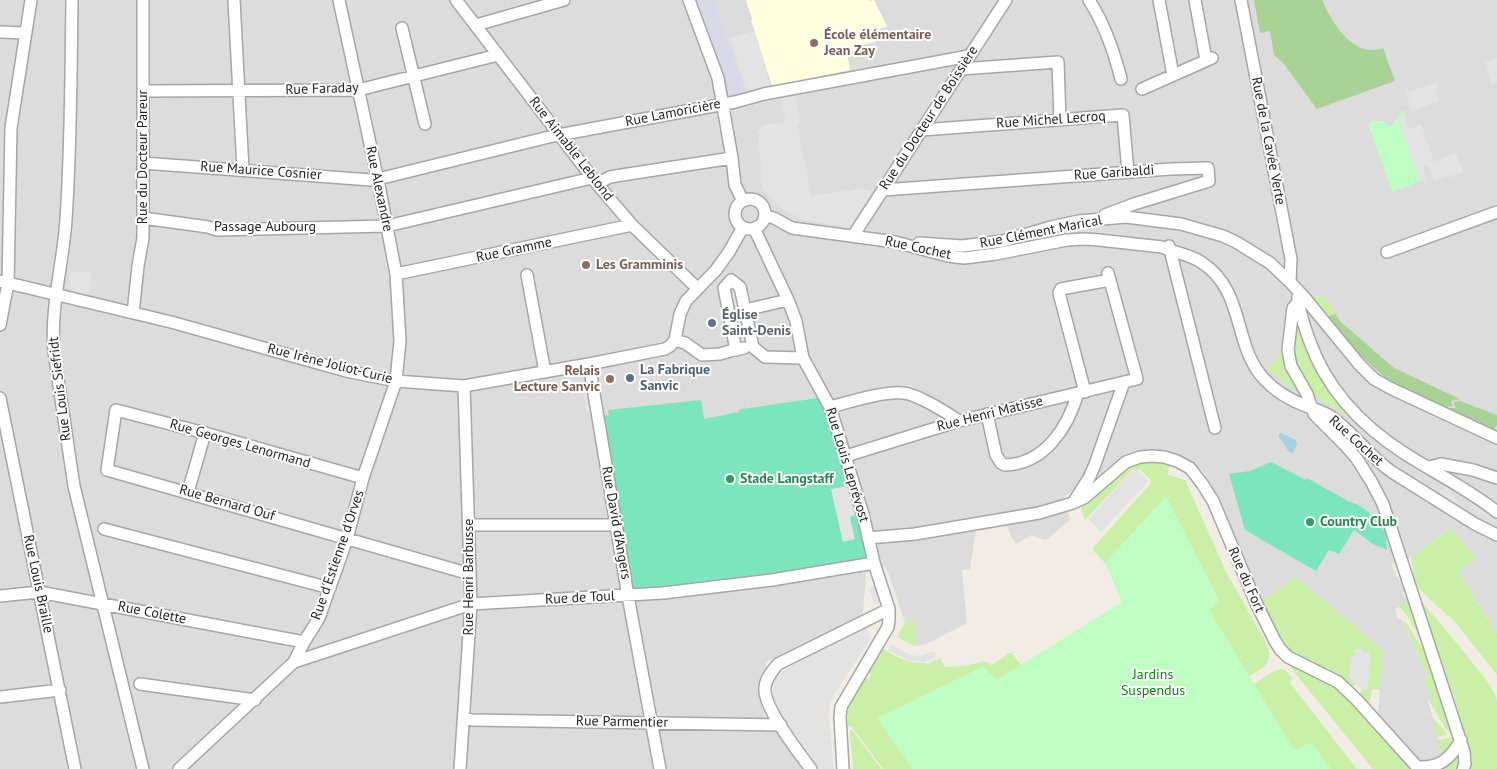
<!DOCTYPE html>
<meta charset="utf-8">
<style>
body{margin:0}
canvas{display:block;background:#f1ece4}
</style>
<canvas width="1497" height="769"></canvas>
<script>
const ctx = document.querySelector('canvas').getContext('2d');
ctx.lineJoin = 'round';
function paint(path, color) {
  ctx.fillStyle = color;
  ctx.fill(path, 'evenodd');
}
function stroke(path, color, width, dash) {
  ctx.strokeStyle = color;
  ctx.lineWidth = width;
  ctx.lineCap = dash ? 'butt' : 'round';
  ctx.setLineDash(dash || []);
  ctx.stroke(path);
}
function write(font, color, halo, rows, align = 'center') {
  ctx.font = font + ' "PT Sans",sans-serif';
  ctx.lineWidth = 4;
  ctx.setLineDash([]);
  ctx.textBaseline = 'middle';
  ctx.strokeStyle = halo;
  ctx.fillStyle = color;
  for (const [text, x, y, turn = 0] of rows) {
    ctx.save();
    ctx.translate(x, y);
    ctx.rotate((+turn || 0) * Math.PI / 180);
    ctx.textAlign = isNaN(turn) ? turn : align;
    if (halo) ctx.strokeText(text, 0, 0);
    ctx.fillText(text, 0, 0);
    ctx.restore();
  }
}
const residential = new Path2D(`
 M0 0H1497V634L1458 571 1451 528 1411 557 1391 564 1394 572 1406 591 1402 593 1408 601 1395 609 1397 618 1402 620 1428 677 1424 680 1432 698 1428 700 1443 758 1427 763 1417 760 1378 716 1380 690 1262 602 1234 534 1204 472 1189 460 1180 456 1159 452 1104 477 1088 470 1077 487 1063 498 1070 520 1046 540 1031 535 1016 544 1009 532 1005 513 978 517 970 569 962 570 967 623 924 645 917 646 914 622H905L886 567 866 573 863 615 766 662 767 669 761 680 759 695 765 716 776 732 781 736 804 769H0Z`);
const education = new Path2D(`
 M746 0H870L871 1 874 0 887 26 872 32 875 42 862 45 863 49 847 52 850 70 772 86 751 20 752 19Z`);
const grass = new Path2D(`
 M1316 295C1326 296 1332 305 1335 314L1327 317 1314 298 1313 297Z
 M1298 320C1302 333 1305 346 1310 358 1320 380 1334 399 1350 417L1349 418 1339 410 1318 399 1314 395 1298 370 1292 355 1296 321Z
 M1281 348H1283L1300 389 1298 390 1284 383 1266 367 1276 362V359L1280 356Z
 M1151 461 1162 462 1169 464 1168 475 1185 480 1226 572 1268 646C1272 665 1264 667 1249 676L1209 610 1219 601 1166 497 1105 563 1092 549 1150 484 1151 480 1139 469 1136 472 1133 469 1085 520 1081 509 1082 506 1128 466 1140 462Z
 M1451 528 1476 559 1458 572 1497 634V675L1456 623 1416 586 1411 557Z
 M1296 577 1383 650 1380 690 1372 689 1369 707 1359 696 1362 689H1367L1371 660 1369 652 1364 653 1362 648 1356 655V684L1350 690 1344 681 1329 671 1291 652 1284 646 1262 602Z
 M1408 601 1410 603 1423 641 1420 639 1407 615 1398 606Z
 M1422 603C1439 621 1455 641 1471 661 1480 672 1492 685 1497 700V769H1471L1472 756 1469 752 1457 712 1458 708 1430 627 1427 625 1421 604Z
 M914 621 917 646 912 645 897 637 905 622Z
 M1403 621 1406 622 1420 645 1427 651 1454 732 1451 733 1446 729 1428 699 1432 698 1424 680 1428 677Z
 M883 649C897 657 908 664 925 663L926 665 940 658 945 667 965 666 984 661 992 665 1011 652 1021 665 997 680 983 667 878 718 913 769H883L851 726H848C845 706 855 695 865 679H868L871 675 869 673Z
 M1291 666 1332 684 1351 701 1413 769H1373L1290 667Z
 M1281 669 1285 670 1292 678 1290 683 1357 769H1331L1311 743 1294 751 1254 684 1273 672Z
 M1432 719H1434L1445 731 1446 735 1437 737Z
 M850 730H852L881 769H853Z
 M1453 737 1455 739 1453 746 1443 758 1438 740Z
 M1458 751 1460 769H1438Z`);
const forest = new Path2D(`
 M1254 0H1322C1332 23 1354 59 1383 48L1395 81 1317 109 1283 63 1274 55 1270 31 1260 33Z
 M1335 314 1341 322 1394 368 1460 399 1451 401 1453 406 1443 407 1390 382 1358 353 1327 317Z
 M1460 401 1497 415V425L1494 429 1446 408H1456L1453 402Z`);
const park = new Path2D(`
 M1402 111H1403L1405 117 1398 119 1419 179 1425 177 1426 179 1392 192 1369 126V124L1373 121H1383L1389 127 1391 126Z
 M1166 497 1219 602 1209 610 1294 750 1311 743 1331 769H913L877 718 983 667 997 680 1122 602 1105 563Z`);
const pitch = new Path2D(`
 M818 398 832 427 859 518 866 556 862 560C787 572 711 588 634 590L630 587 603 416 609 415 608 410 701 400 704 419 739 412V410L742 409Z
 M1271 462 1306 480 1307 478 1350 502 1359 505 1371 514 1386 534 1387 550 1373 544 1354 530 1339 554 1329 550 1316 571 1245 530 1229 474 1250 471Z`);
const parking = new Path2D(`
 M754 31 770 85 747 93 730 38Z
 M1497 58V82L1492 84 1484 62Z
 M1437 82 1439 88 1435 90 1438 101 1412 111 1406 93Z
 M795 95 800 124 797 125 811 196 860 189 873 191 850 227 802 220 779 207 763 189 758 132 762 126 786 121 781 98Z
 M1405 117 1409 129 1421 124 1434 162 1456 153 1463 172 1449 177 1446 176 1434 181 1428 165 1422 166 1426 176 1419 179 1398 119Z
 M71 271 91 273 89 295 76 292 69 287Z
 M732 283 738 289 750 344 738 346 726 290Z
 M587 383 590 411 586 412 582 384Z
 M1133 470 1136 473 1138 471 1149 481 1101 532 1088 519Z
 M848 486 855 515 850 517 855 539 843 542 831 489Z
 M1446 486 1459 502 1456 504 1439 492Z
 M1474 502 1497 517 1494 522 1470 507Z
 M881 585 886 601 874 605 869 588Z
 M865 625 871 638 835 693 830 704 829 717 834 769H819L777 711 774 701 773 690 775 679 783 671 794 664Z
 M892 645 908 654 916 656 922 655 934 651 937 657 922 662 909 661 888 650Z
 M1362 648 1364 653 1369 652 1371 660 1367 690 1362 689 1350 680 1349 658 1356 655 1354 650Z`);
const plaza = new Path2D(`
 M695 0H713L747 96 728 99 723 71Z`);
const water = new Path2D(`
 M1279 433H1281L1296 440 1297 444 1293 453 1289 452 1279 437Z`);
const minor = new Path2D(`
 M72 0C71 73 71 147 66 220 63 264 50 308 54 352L74 486 143 769
 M234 0 243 170
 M456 0 597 184 632 225 697 288
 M689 0 718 78 732 158 735 185 743 201
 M1089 0C1105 25 1114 51 1121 79
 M1159 0 1173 75
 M1195 0 1206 60
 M1241 0 1291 259 1290 282
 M476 25 564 0
 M402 28 425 124
 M0 32 26 33
 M961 69 1058 62 1060 120
 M1142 89 1212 58
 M143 91 358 90 498 55
 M922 130 1123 115 1128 172
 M143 163 371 180 378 179 553 136 735 102 764 94 969 56
 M597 184 610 177 622 175 732 158
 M883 190 1171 169 1208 168 1209 181 1134 204 1105 215
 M735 214a15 15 0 1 1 30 0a15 15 0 1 1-30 0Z
 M765 216 774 218 792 228 895 242 948 256 964 258 996 254 1067 240 1084 239 1099 240 1162 247C1175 253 1189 254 1201 262 1246 291 1232 344 1264 379 1275 391 1290 400 1306 406 1314 409 1322 411 1330 416 1353 432 1369 456 1392 472L1475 524 1497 535
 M143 218 208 227 217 230 387 226 592 178
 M754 228 788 300 796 321 803 358 830 407 863 514 874 563 889 609V620L888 627 841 707 840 717 843 769
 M853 236 1006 0
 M919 243 962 246 1003 241 1051 227 1079 221 1126 217 1181 224 1223 236 1236 242 1270 263 1290 282 1304 297 1359 364 1374 379 1390 388 1497 438
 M1169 246 1215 428
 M1387 252 1497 212
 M396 274 632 225
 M527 275 545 372
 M0 281 171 322 346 371 396 381 464 386 589 364 665 349 670 346 675 340 680 314 686 301 716 270 729 252 743 227
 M1298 297V302C1301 315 1305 329 1310 342 1327 389 1362 426 1404 453 1435 473 1468 489 1497 512
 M1298 302 1293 308 1288 350 1291 366 1307 394 1314 414 1344 444 1357 459 1371 481 1383 504 1464 752 1465 764 1463 769
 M745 310 788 300
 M133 313 138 266 143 238V0
 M0 325 8 283 11 128 31 0
 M675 340 685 343 702 355 720 354 730 351 744 348
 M753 347 765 357 803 358
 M736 350 724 288 731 280 740 287 753 347
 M589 364 628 596 660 769
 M1085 392 1059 293 1061 289 1110 280
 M0 398 75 769
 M830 407C850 402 883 391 903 393 917 394 946 412 959 421
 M987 414 996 455 1001 463 1005 465C1045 464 1068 427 1078 393
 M846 456 959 421 1137 379 1108 273
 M1429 467 1441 464 1473 470 1497 478
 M363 478 205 433 116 410 107 470 470 574
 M188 492 205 433
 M1073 503 1089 478 1094 467 1124 382
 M469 525H616
 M104 529 330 588
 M868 538 915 534 1039 513 1073 503 1084 498 1126 462 1140 457 1152 456 1164 457 1177 461 1190 468 1203 485 1213 501 1257 605 1275 641 1280 649 1288 657 1338 682 1356 699 1419 769
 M0 596 39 592 304 642
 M294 662 471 604 663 593 772 580 874 563
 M140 684 255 700
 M0 697 60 690
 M464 718 472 720 781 725
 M1417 767C1440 768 1450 759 1461 740
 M179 769 294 662 304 642 319 618 347 539 363 478 396 381 400 341 396 274 379 185 339 0
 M460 769 471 604 464 386
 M811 769C799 753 762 706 765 687 766 678 773 670 778 664L889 609`);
const markers = [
 [814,43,5,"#8d6e63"],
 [586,265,5,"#8d6e63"],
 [712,323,5,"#6b7280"],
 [630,378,5,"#5c6f8a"],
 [610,379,5,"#8d6e63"],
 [730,479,5,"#2e9e5b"],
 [1310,522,5,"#2e9e5b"]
];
const educationNames = [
 ["École élémentaire",824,35],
 ["Jean Zay",824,51],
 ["Les Gramminis",596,265],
 ["Relais",600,371,"right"],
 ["Lecture Sanvic",600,387,"right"]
];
const streetNames = [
 ["Rue Faraday",322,89,-2],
 ["Rue Lamoricière",673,113,-11],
 ["Rue du Docteur de Boissière",929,118,-57],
 ["Rue Michel Lecroq",1051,120,-4],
 ["Rue de la Cavée Verte",1268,141,79],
 ["Rue Aimable Leblond",571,149,52],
 ["Rue du Docteur Pareur",143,157,-90],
 ["Rue Maurice Cosnier",261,171,4],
 ["Rue Garibaldi",1114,173,-4],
 ["Rue Alexandre",379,189,78],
 ["Passage Aubourg",265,227],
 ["Rue Clément Marical",1041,232,-11],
 ["Rue Cochet",918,248,12],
 ["Rue Gramme",514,250,-12],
 ["Rue Irène Joliot-Curie",330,364,14],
 ["Rue Louis Siefridt",60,389,-97],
 ["Rue Henri Matisse",990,414,-14],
 ["Rue Cochet",1356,441,42],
 ["Rue Georges Lenormand",240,444,16],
 ["Rue Louis Leprévost",847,465,73],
 ["Rue Bernard Ouf",227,503,16],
 ["Rue David d'Angers",616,523,80],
 ["Rue d'Estienne d'Orves",338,555,-71],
 ["Rue Henri Barbusse",469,577,-90],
 ["Rue du Fort",1246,580,66],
 ["Rue Louis Braille",38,584,78],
 ["Rue de Toul",580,598,-3],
 ["Rue Colette",152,613,11],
 ["Rue Parmentier",622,722,1]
];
const worshipNames = [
 ["Église",722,315],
 ["Saint-Denis",722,331]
];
const serviceNames = [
 ["La Fabrique",640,370],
 ["Sanvic",640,386]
];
const leisureNames = [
 ["Stade Langstaff",740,479],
 ["Country Club",1320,522]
];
const parkNames = [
 ["Jardins",1153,675],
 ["Suspendus",1153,691]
];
paint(residential, '#dddcdc');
paint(education, '#ffffdf');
paint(grass, '#caefa6');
paint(forest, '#a8d395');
paint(park, '#befec3');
paint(pitch, '#7be6bd');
paint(parking, '#e3e3e3');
paint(plaza, '#d8d8e7');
paint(water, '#a1d3e2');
stroke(minor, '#a6a6a6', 14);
stroke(minor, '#fff', 11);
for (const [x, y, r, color] of markers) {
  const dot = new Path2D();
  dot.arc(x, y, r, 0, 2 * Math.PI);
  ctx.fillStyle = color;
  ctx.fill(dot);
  stroke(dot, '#fff', 2);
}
write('bold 14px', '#785e54', '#fff', educationNames, 'left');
write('14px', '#1f1f1f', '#fff', streetNames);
write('bold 14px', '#5b616d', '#fff', worshipNames, 'left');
write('bold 14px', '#4e5e75', '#fff', serviceNames, 'left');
write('bold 14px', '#27864d', '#fff', leisureNames, 'left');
write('14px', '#02880d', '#fff', parkNames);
</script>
